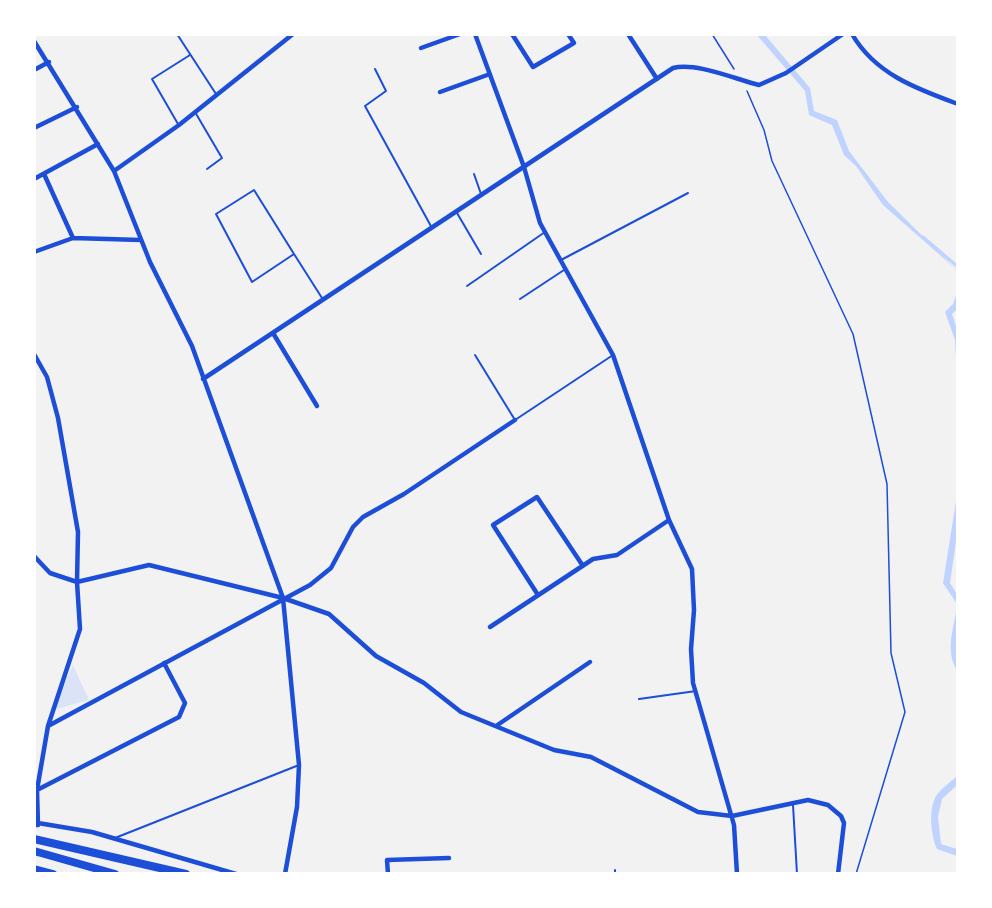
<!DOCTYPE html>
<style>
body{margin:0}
#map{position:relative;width:992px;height:908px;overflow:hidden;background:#f2f2f2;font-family:Poppins,sans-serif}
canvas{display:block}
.frame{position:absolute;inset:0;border:36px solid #fff;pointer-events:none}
</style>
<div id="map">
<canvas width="992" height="908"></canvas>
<div class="frame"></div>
</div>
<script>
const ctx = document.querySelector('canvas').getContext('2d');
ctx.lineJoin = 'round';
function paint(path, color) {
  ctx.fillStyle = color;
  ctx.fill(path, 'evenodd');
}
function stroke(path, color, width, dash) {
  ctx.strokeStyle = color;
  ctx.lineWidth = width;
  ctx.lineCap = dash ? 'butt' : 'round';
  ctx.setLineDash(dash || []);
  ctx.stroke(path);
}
const green = new Path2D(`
 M73 665 89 700 53 710Z`);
const water = new Path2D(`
 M757 35H765L810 88 814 111 837 120 849 151 888 202 957 270 883 205 856 166 844 155 832 125 809 115 805 91Z
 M957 293V309L952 314 957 329V375L955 340 945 312 953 304Z
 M957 495V534L950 583 957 594V670C944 650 955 626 957 604L943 583Z
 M957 776V785L942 799 938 817 941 844 957 849V856L937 849C931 836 928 810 936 796 940 789 951 782 957 776Z`);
const stream = new Path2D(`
 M923 237 958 267`);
const path = new Path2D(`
 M712 34 734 69
 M747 91 764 130 772 161 853 334 887 484 891 653 905 712 856 874`);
const service = new Path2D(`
 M177 34 216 94
 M375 69 386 91 365 106 432 228
 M195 112 222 158 207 169
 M178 124 152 79 190 55
 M474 174 481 194
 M457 213 481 254
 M294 254 254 190 216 214 252 282 294 254 322 298
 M561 260 688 193
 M467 286 545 232
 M520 299 564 270
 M475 355 515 420 613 355
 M639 699 696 691
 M793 805 797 874
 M115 838 299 765
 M615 870V874`);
const minor = new Path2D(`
 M475 34 524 167 540 223 613 355 669 520 692 569 694 610 691 649 693 683 734 825 737 874
 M512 34 533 67 574 43 568 34
 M628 34 657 79
 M852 34C875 74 917 89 958 104
 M34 41 114 171 150 262 192 346 283 598 299 765 297 807 285 874
 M421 48 460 34
 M34 70 49 62
 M440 92 490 74
 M34 128 77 107
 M114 171 179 125 293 34
 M44 174 73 238
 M34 179 98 144
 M34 252 73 238 141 240
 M273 333 317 406
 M34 354 47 377 58 418 78 532 77 582 80 629 48 726 37 790 38 825H34
 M203 379 673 68C696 62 735 79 759 85L786 73 843 34
 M34 556 50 573 77 582 149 565 283 598 329 614 376 656 424 683 461 712 554 750 591 757 698 812 732 816 808 800 828 805 841 816 844 823 838 874
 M538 595 493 525 537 497 583 566
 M490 627 593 559 617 555 669 520
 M48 726 310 585 331 568 353 527 363 517 404 494 515 420
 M496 726 590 662
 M37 790 179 717 185 703 164 663
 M38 823 92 832 236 874
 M388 874 387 860 449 858`);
const trunk = new Path2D(`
 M34 839 186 874
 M34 851 115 874
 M34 869 53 874`);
paint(green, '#dbe4f7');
paint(water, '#bfd3fe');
stroke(stream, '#bfd3fe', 3);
stroke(path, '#1d4ed8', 1.5);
stroke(service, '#1d4ed8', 2);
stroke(minor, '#1d4ed8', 4.5);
stroke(trunk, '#1d4ed8', 8);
</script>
